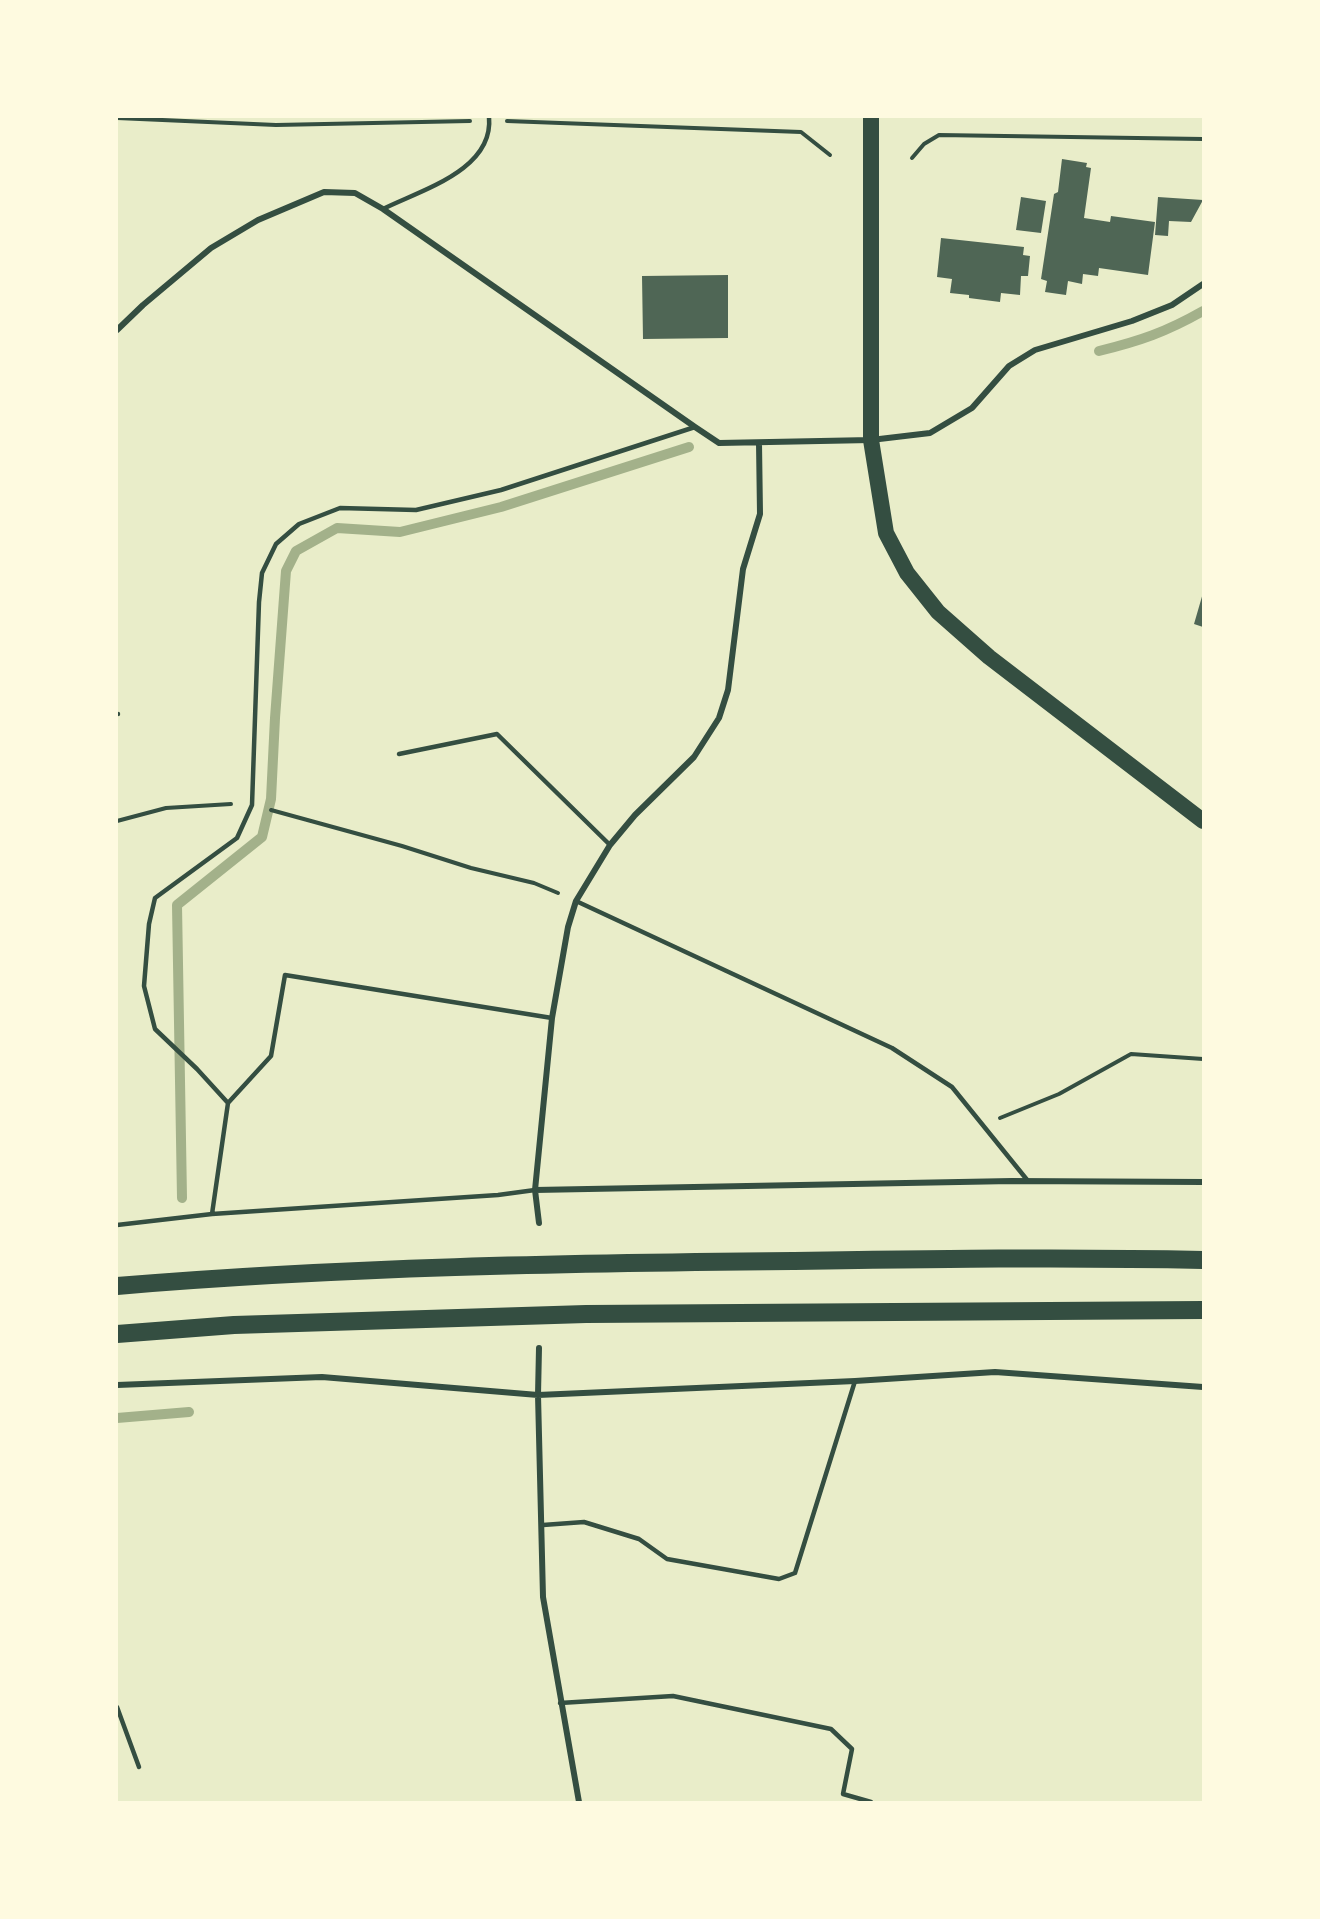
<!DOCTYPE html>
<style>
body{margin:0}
#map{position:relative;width:1320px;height:1919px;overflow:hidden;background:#e9edc9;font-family:"Noto Sans",sans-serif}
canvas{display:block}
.frame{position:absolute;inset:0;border:118px solid #fefae0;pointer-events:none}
</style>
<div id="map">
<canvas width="1320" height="1919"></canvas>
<div class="frame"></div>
</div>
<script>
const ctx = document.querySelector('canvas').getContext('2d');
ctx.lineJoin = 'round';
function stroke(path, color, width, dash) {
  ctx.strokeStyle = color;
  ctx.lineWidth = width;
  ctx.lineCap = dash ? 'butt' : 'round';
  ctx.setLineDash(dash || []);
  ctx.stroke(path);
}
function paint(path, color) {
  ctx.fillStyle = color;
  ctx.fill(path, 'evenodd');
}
const stream = new Path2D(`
 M1099 351C1140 341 1166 332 1203 311
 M182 1198 177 905 262 837 271 799 275 718 286 571 296 551 337 528 400 532 501 507 689 447
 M117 1418 189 1412`);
const building = new Path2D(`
 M1062 159 1087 163 1086 167 1091 168 1084 218 1110 222 1111 216 1155 222 1148 275 1099 268 1098 276 1083 274 1082 284 1068 281 1066 295 1045 292 1047 281 1041 279 1054 194 1058 192Z
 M1021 197 1046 201 1041 233 1016 230Z
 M1158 197 1203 200 1191 222 1169 221 1168 236 1155 235Z
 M941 238 1024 247 1023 255 1030 256 1028 276H1021L1020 295 1001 293 1000 302 969 298V295L950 293 952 279 937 277Z
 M728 275V338L643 339 642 276Z
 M1203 593V627L1194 624Z`);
const path = new Path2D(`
 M117 118 276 125 470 121
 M507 121 801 132 830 155
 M912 158 924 144 939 135 1203 139
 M271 810 402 846 471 868 534 883 558 893
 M117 821 166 808 231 804
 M1000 1118 1059 1094 1131 1054 1203 1059`);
const service = new Path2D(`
 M383 209C421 190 494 170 489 117
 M117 714H118
 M399 754 497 734 610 845
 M576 901 892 1048 952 1087 1028 1181
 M228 1103 271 1056 285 975 552 1018
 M212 1214 228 1103 197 1069 155 1029 144 986 149 924 155 898 237 838 252 805 259 602 262 573 276 544 299 524 340 508 416 510 501 490 695 427
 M117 1225 212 1214 498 1195 535 1190
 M543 1525 584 1522 639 1539 667 1559 779 1579 795 1573 855 1381
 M560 1703 673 1696 831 1729 852 1749 843 1794 871 1802
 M117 1707 139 1767`);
const minor = new Path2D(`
 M117 330 143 305 211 248 258 220 324 192 355 193 383 209 695 427 719 443 871 440 930 433 972 408 1009 366 1035 350 1132 321 1172 305 1203 284
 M535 1190 1012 1181 1203 1182
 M539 1223 535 1190 552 1018 568 927 576 901 610 845 635 815 694 757 719 718 728 690 743 569 760 514 759 443
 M539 1348 538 1395 543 1597 579 1802
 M117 1385 322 1377 538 1395 855 1381 995 1372 1203 1387`);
const trunk = new Path2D(`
 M871 117V440L886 533 907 573 938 612 989 657 1203 821`);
const motorway = new Path2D(`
 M117 1286C342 1267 568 1263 793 1261 930 1259 1066 1257 1203 1260
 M117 1334 234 1325 586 1314 1203 1310`);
stroke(stream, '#a3b18a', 10);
paint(building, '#4f6655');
stroke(path, '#344e41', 4);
stroke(service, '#344e41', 4.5);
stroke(minor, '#344e41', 6);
stroke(trunk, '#344e41', 16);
stroke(motorway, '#344e41', 18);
</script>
